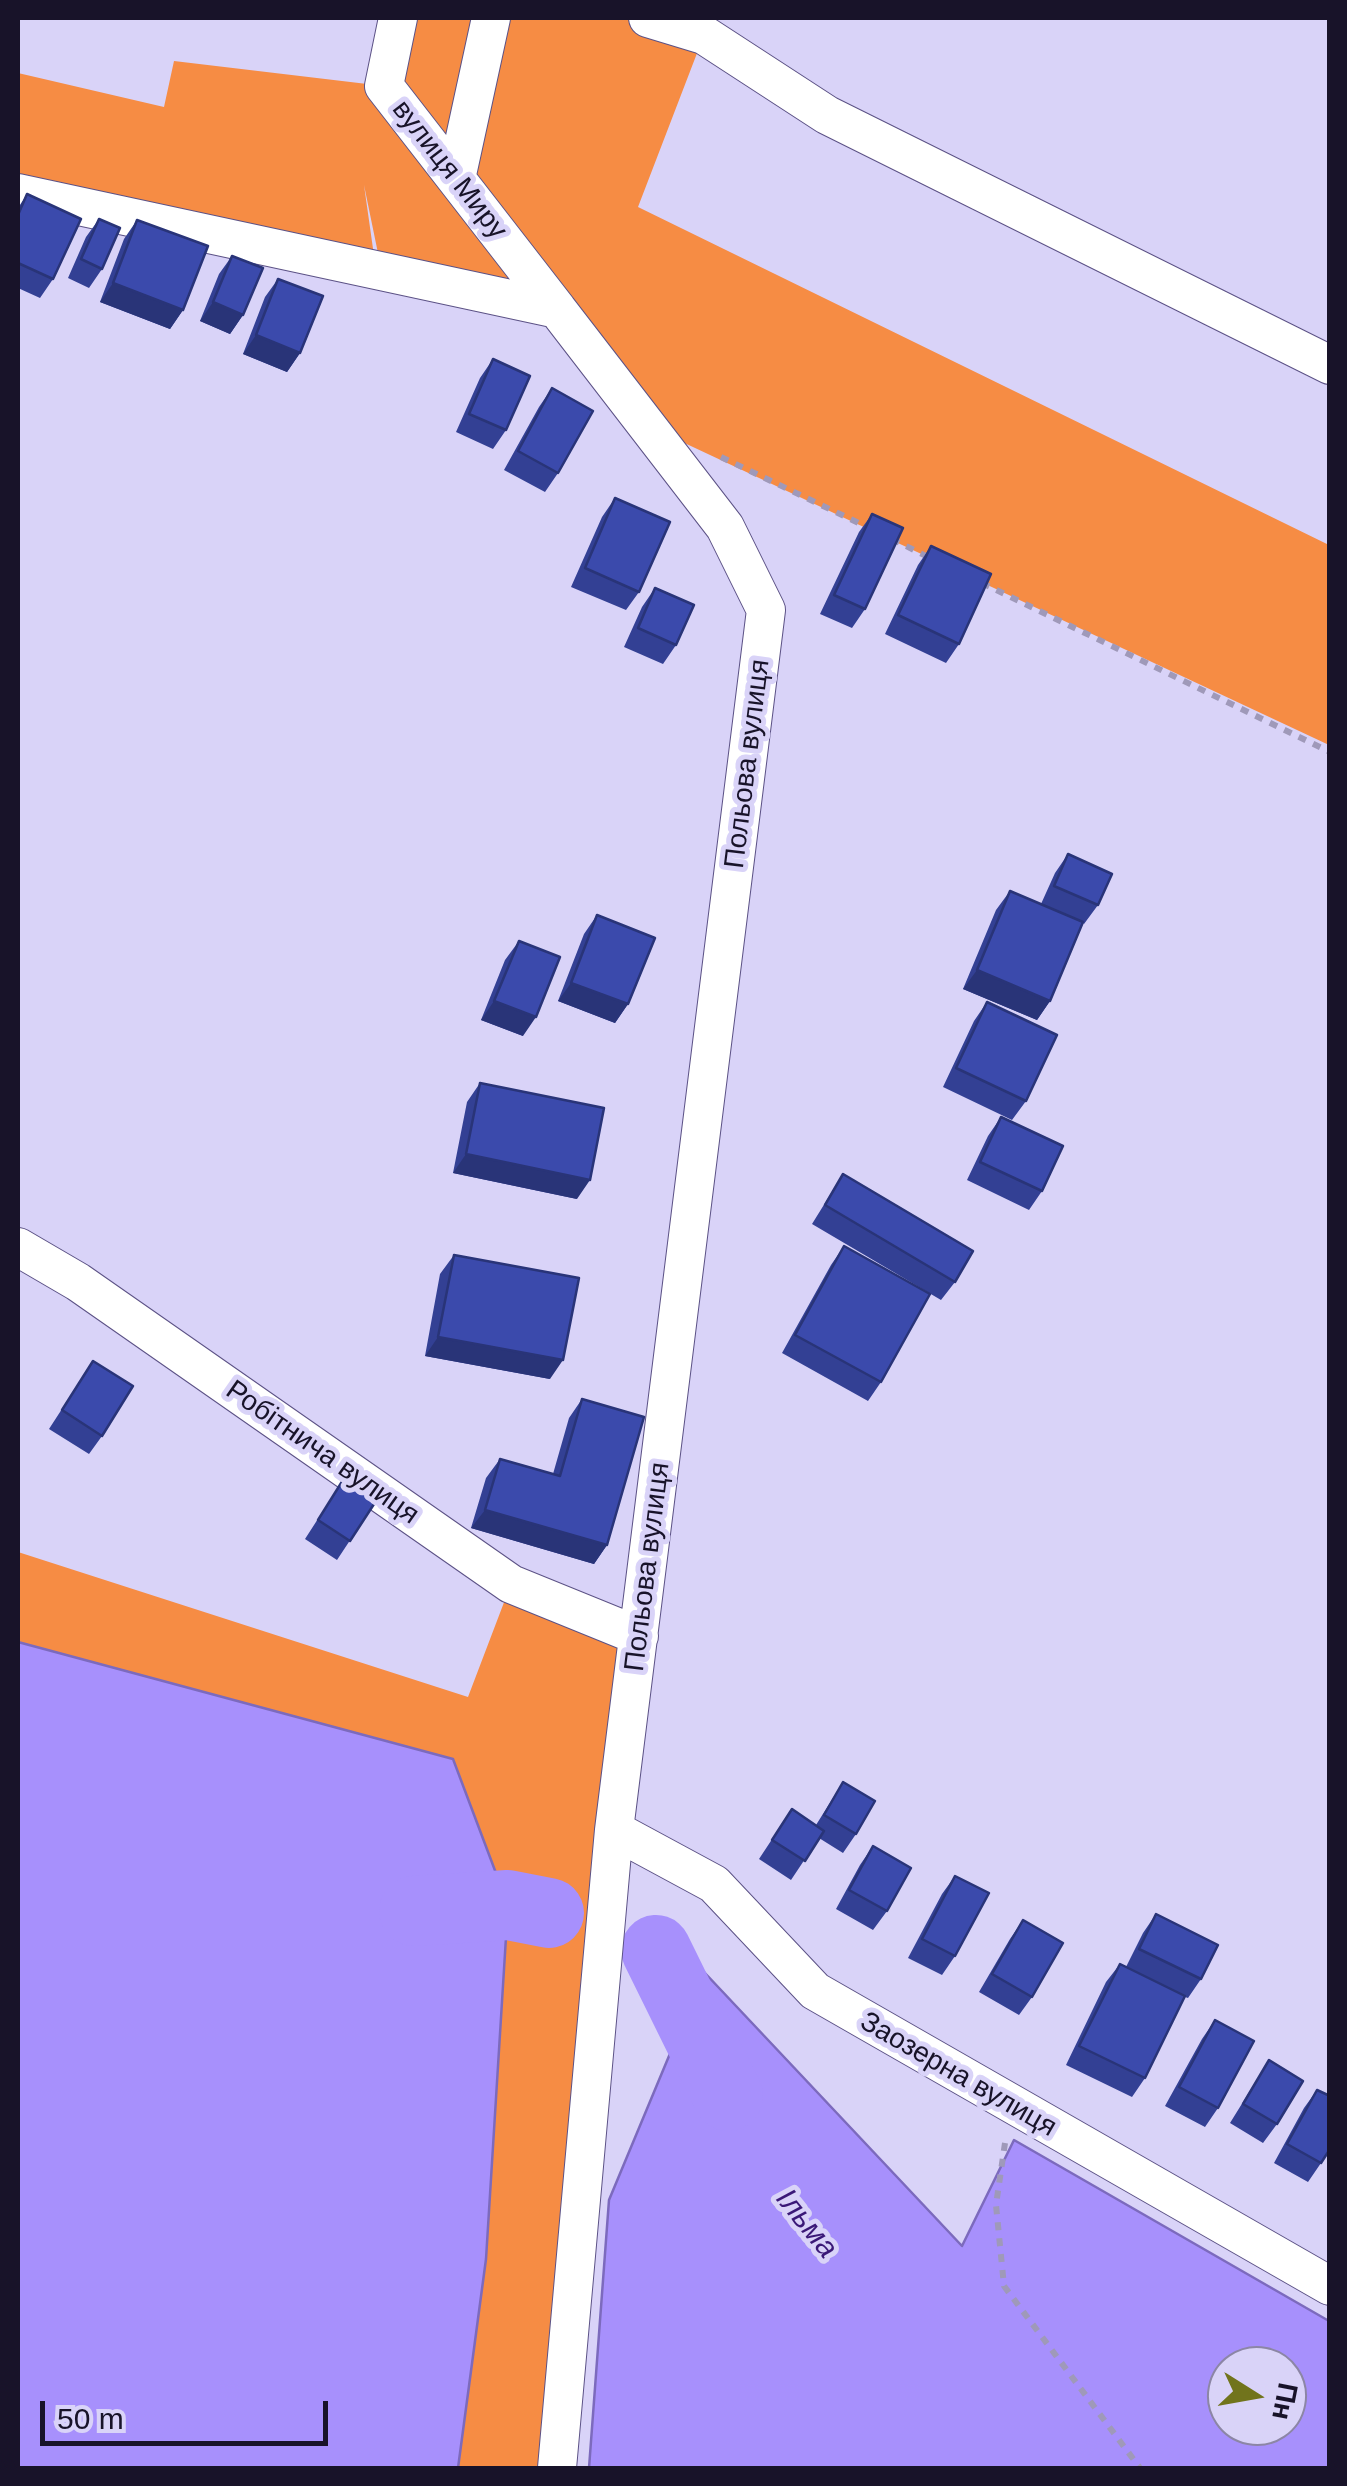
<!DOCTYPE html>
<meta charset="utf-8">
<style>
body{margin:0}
#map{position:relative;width:1347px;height:2486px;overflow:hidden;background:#d9d3f8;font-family:Helvetica,sans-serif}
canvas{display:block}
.frame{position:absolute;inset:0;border:20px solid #181329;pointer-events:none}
.north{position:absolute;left:1207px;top:2346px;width:100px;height:100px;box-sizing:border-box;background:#d9d3f8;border:2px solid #8c86a5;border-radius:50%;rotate:101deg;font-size:28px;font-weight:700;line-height:40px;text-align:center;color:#181329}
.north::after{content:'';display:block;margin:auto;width:35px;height:45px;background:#71741c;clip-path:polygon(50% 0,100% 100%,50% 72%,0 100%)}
.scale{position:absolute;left:40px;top:2401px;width:288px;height:45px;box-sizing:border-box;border:5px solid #181329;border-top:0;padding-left:12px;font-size:30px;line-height:35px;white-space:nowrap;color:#181329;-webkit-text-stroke:8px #d9d3f8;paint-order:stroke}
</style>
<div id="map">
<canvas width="1347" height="2486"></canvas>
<div class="frame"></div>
<div class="north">Пн</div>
<div class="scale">50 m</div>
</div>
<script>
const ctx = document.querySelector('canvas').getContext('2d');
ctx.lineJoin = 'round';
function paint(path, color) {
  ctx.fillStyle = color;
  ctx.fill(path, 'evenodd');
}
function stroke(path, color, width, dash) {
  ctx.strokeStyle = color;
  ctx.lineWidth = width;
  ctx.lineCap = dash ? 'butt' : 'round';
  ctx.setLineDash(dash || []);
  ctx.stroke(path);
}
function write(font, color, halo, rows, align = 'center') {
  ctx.font = font + ' Helvetica,sans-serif';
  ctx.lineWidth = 10;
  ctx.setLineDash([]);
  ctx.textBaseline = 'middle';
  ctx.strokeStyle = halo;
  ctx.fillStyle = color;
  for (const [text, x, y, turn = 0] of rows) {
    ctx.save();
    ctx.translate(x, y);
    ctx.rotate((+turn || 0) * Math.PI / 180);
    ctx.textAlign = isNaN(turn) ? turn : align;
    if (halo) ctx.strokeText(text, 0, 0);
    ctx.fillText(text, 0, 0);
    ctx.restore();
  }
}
const green = new Path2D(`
 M398 18H648L704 35 638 207 1329 545V745L646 425 557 309 380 263 364 185 376 270 18 191V73L164 107 174 61 384 86Z
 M18 1552 468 1697 511 1584 639 1636 557 2468H458L486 2259 508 1905 453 1759 18 1642Z`);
const water = new Path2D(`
 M18 1642 453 1759 508 1905 486 2259 458 2468H18Z
 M704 1972 962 2246 1014 2140 1329 2321V2468H589L609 2200ZM1227 2366H1287V2426H1227Z`);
const river = new Path2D(`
 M414 1911 508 1905 549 1913
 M656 1950 728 2096`);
const path = new Path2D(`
 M721 457 867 527
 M892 539 930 558
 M982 583 1330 752
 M1005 2143 996 2205 1004 2286 1140 2468`);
const minor = new Path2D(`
 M398 18 384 86 557 309
 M648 18 704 35 827 115 1330 365
 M456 179 491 18
 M18 193 557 309 725 527 766 610 614 1830 557 2468
 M18 1247 78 1282 511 1584 639 1636
 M614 1830 714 1884 815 1991 1330 2286`);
const wall = new Path2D(`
 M27 194 53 279 40 298 18 288V208Z
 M99 219 102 269 89 288 68 278 86 237Z
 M137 220 183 310 170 329 100 302 124 239Z
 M232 256 243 315 230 334 200 321 219 274Z
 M278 279 300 353 287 372 243 354 265 297Z
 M493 359 506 430 493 449 456 432 480 378Z
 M552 388 558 473 545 492 504 470 539 407Z
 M615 498 639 592 626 610 571 587 602 517Z
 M872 514 865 609 852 628 820 614 859 532Z
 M931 546 959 644 946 663 885 634 918 565Z
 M655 588 676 645 663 664 624 647 642 607Z
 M1068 854 1098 905 1084 924 1083 923 1050 1001 1037 1020 963 989 996 910 1010 891 1041 904 1055 873Z
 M597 915 628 1004 615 1023 558 1001 584 934Z
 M519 941 523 1036 481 1020 505 960Z
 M987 1002 1026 1101 1012 1120 943 1087 974 1021Z
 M480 1083 577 1199 453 1173 467 1102Z
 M1001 1117 1042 1191 1029 1210 967 1180 988 1136Z
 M843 1174 955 1282 941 1300 812 1224Z
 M844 1246 881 1382 868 1401 782 1353 831 1265Z
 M454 1255 550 1379 425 1356 440 1274Z
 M93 1361 102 1436 89 1454 49 1429Z
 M582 1399 607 1545 594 1564 471 1528 486 1478 500 1459 553 1474 569 1418Z
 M343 1480 376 1501 337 1560 305 1539Z
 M843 1782 856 1834 843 1853 819 1838 791 1880 759 1859 792 1809 816 1825Z
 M873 1846 887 1911 873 1930 836 1909 860 1865Z
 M955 1876V1956L942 1975 908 1958 942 1894Z
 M1156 1914 1201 1979 1188 1998 1185 1997 1145 2078 1132 2097 1066 2065 1106 1982 1120 1964 1126 1967 1143 1933Z
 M1023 1920 1032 1997 1019 2015 979 1992 1010 1939Z
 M1215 2020 1218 2108 1205 2127 1165 2106 1202 2039Z
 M1269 2060 1277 2124 1263 2143 1230 2123Z
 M1317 2090 1321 2163 1308 2182 1274 2163 1304 2108Z`);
const shadedWall = new Path2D(`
 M113 283 183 310 170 329 100 302Z
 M213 302 243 315 230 334 200 321Z
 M256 335 300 353 287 372 243 354Z
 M977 970 1050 1001 1037 1020 963 989Z
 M571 983 628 1004 615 1023 558 1001Z
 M494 1001 536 1017 523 1036 481 1020Z
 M466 1154 590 1180 577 1199 453 1173Z
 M438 1337 563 1360 550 1379 425 1356Z
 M485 1510 607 1545 594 1564 471 1528Z`);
const building = new Path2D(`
 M27 194 81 219 53 279 18 263V215Z
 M99 219 120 228 102 269 81 259Z
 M137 220 208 246 183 310 113 283Z
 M232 256 263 268 243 315 213 302Z
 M278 279 323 296 300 353 256 335Z
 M493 359 530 376 506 430 469 414Z
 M552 388 593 411 558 473 518 451Z
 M615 498 670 522 639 592 585 568Z
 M872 514 903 528 865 609 834 595Z
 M931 546 991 574 959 644 898 615Z
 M655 588 694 605 676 645 638 628Z
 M1068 854 1112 874 1098 905 1054 886Z
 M1010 891 1083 922 1050 1001 977 970Z
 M597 915 655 938 628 1004 571 983Z
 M519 941 560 957 536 1017 494 1001Z
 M987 1002 1057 1035 1026 1101 956 1068Z
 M480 1083 604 1108 590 1180 466 1154Z
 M1001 1117 1063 1146 1042 1191 980 1162Z
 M843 1174 973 1251 955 1282 825 1205Z
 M844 1246 930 1294 881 1382 795 1335Z
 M454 1255 579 1278 563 1360 438 1337Z
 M93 1361 133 1386 102 1436 62 1410Z
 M582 1399 644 1417 607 1545 485 1510 500 1459 560 1476Z
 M343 1480 376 1501 350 1541 318 1520Z
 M843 1782 875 1801 856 1834 824 1815Z
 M792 1809 824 1831 805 1861 772 1840Z
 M873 1846 911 1868 887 1911 849 1890Z
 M955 1876 989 1893 955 1956 922 1939Z
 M1156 1914 1218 1945 1201 1979 1139 1949Z
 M1023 1920 1063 1943 1032 1997 992 1974Z
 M1120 1964 1185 1996 1145 2078 1079 2046Z
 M1215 2020 1254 2041 1218 2108 1179 2087Z
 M1269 2060 1303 2081 1277 2124 1243 2104Z
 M1317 2090 1330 2096V2149L1321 2163 1287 2144Z`);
const streetNames = [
 ["вулиця Миру",449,170,52],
 ["Польова вулиця",748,764,-83],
 ["Робітнича вулиця",322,1453,35],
 ["Польова вулиця",648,1567,-83],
 ["Заозерна вулиця",958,2075,30]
];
const waterNames = [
 ["Ільма",806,2224,51]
];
paint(green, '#f68c44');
paint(water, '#a790fc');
stroke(water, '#7c6abd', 2.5);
stroke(river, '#a790fc', 70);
stroke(minor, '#5c5286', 40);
stroke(path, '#9f99b9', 6, [8, 8]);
stroke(minor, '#fff', 38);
paint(wall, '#334094');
paint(shadedWall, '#293478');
paint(building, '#3b4aac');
stroke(building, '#293478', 2.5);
write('28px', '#181329', '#d9d3f8', streetNames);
write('italic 30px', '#3a1877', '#d9d3f8', waterNames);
</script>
